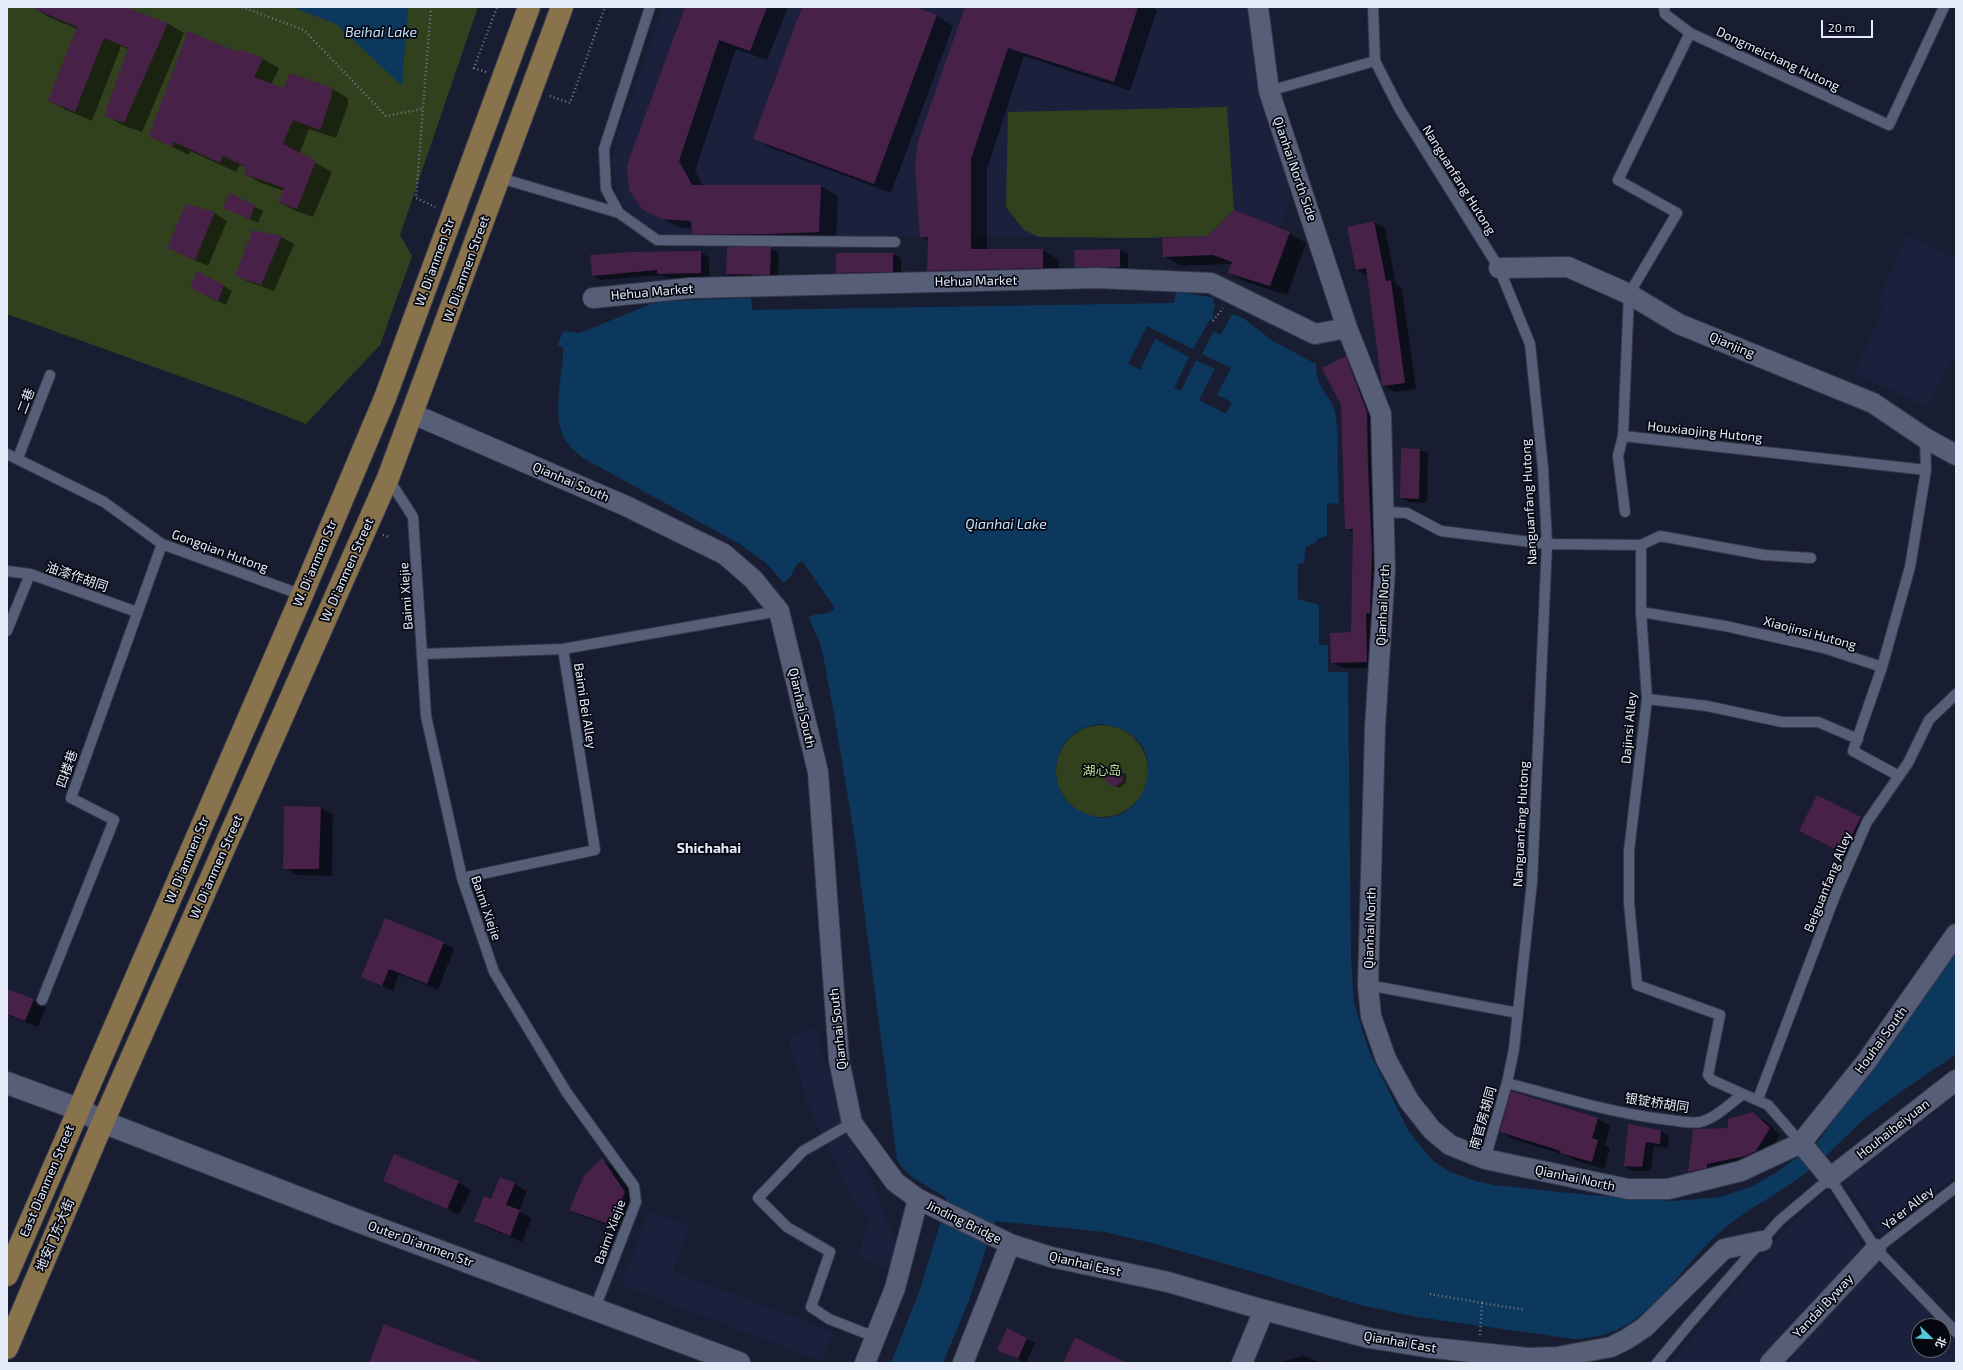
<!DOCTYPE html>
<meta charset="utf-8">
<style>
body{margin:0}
#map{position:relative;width:1963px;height:1370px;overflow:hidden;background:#181d32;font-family:"Exo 2","Noto Sans SC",sans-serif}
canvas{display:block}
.frame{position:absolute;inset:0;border:8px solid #e5eaf9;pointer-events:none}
.north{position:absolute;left:1911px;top:1318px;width:40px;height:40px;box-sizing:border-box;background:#060811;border:1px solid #5f626e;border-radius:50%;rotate:113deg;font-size:11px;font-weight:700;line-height:16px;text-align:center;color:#e5eaf9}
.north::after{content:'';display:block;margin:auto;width:14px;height:18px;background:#52cbd9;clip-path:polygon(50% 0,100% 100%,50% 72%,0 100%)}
.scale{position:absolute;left:1821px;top:20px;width:52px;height:18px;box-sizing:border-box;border:2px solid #e5eaf9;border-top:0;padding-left:5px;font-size:12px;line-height:14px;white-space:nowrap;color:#e5eaf9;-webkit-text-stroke:3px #060811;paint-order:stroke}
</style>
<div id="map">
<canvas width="1963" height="1370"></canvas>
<div class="frame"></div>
<div class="north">北</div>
<div class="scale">20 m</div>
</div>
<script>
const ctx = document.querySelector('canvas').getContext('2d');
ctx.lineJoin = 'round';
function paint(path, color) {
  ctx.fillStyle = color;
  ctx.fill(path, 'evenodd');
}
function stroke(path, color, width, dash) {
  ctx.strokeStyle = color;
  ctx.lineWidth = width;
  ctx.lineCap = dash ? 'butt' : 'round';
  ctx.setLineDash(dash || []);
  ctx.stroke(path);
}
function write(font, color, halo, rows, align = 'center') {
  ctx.font = font + ' "Exo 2","Noto Sans SC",sans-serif';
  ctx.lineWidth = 3.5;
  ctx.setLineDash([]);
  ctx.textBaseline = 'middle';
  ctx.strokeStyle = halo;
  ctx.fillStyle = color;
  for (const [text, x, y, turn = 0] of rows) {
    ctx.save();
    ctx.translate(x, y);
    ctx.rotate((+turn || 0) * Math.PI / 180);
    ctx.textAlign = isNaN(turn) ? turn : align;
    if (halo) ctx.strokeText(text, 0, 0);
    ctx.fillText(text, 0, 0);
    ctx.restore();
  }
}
const built = new Path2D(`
 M664 7H1241L1250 10 1266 105 1275 143 1287 174 1290 197 1288 205 1280 228 1234 210 1208 236 1143 238 680 235 662 233 639 221 622 203 616 188 613 158 616 139Z
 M1907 234 1956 260V351L1927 407 1854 373 1884 307 1877 304Z
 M815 1028 849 1132 877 1193 898 1250 891 1269 858 1257 869 1222 865 1213 855 1205 807 1103 788 1037Z
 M1956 1096V1176L1880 1235 1844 1182Z
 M1828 1190 1863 1247 1757 1363H1674L1671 1361 1785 1229Z
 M649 1211 690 1226 673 1271 833 1332 821 1361 621 1285Z
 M1877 1262 1956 1337V1363H1774ZM1919 1326H1943V1350H1919Z`);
const green = new Path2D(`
 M7 7H478L400 235 412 256 380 345 306 424 235 396 7 314Z
 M1227 107 1234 210 1208 236 1143 238 1039 237 1024 230 1006 207 1008 112Z
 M1056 771a46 46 0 1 1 92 0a46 46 0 1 1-92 0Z`);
const water = new Path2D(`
 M292 7H408L402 86 336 24Z
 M1176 291 1214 298 1213 303 1215 304 1213 312 1214 331 1221 335 1232 314 1243 318 1273 341 1316 364C1315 391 1334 397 1336 417 1339 445 1337 475 1339 503L1327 504V536L1317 539 1316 542 1306 547 1304 563 1298 564V599L1319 605V645H1328V672H1348L1351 958 1354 1004 1369 1051 1409 1132 1433 1161 1450 1172 1475 1181 1494 1185 1588 1195 1675 1201 1720 1197 1750 1187 1774 1174 1817 1143 1956 951V1054C1928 1074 1899 1092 1872 1113 1850 1130 1833 1151 1812 1168 1785 1190 1754 1205 1727 1226 1692 1254 1665 1301 1628 1324 1612 1334 1594 1338 1574 1339L1417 1317 1360 1305 1264 1275 1152 1243 1104 1232 996 1221 993 1227 969 1300 943 1363H891L919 1292 945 1208 946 1197C929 1187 907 1178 897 1160L855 840 835 720 824 660 819 641 809 618 797 597 765 562 738 543 583 458C576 452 568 446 564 437 553 417 561 379 563 357V348L558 345 563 331 579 333 585 331 651 304 664 301 751 298 752 310 1174 303ZM1096 724C1178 727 1152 828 1096 817 1085 814 1075 810 1067 801 1048 779 1054 742 1082 729 1086 726 1092 726 1096 724Z`);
const pier = new Path2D(`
 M1210 319 1215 322 1216 327 1202 354 1231 368 1217 395 1232 402 1226 414 1199 400 1215 369 1196 360 1181 391 1174 388 1189 357 1155 339 1140 370 1128 364 1147 326 1193 349Z
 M802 561 835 608 829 613 814 615 807 618 795 599 783 583 790 577 797 564Z`);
const shadow = new Path2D(`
 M32 7H122L167 23 184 33 142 132 122 125 105 115 129 50 121 46 92 121 66 110 49 101 77 29 49 17Z
 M686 7H788L767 60 736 49 695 171 703 186H821L838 196 836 241 710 243 693 233V229L680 228 643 209Z
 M803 7H912L937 16 953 26 891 193 771 148 755 138Z
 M966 7H1152L1157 10 1130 91 1024 56 987 169V250H1043L1059 260V277L945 279 928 270 929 241 921 236Z
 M239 51 263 59 279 68 271 85 283 90 332 89 348 98V105L336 138 309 129 299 154 332 172 313 217 296 211 279 202 284 191 261 183 245 174 247 168 240 165 236 172 190 151 189 155 150 136Z
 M230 195 263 211 258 223 225 207Z
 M214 213 227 221 208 266 168 248Z
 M1374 222 1385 228 1396 284 1402 288 1416 389 1395 392 1383 386 1368 276 1356 270Z
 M1289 233 1306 243 1287 295 1246 282 1229 273 1231 264 1181 266 1164 256Z
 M281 237 294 244 274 291 249 282 236 275Z
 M770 248 779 253 778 279 735 278 727 274Z
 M1120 250 1128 254V272L1084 271 1076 266Z
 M700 252 709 257V278H667L661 275 601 280 593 275Z
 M837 254H893L901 258V276L845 277 837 272Z
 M224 286 232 291 226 305 199 292Z
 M1346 357 1356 363 1377 419 1376 668H1342L1332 662 1352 633 1354 533 1346 528Z
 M1402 449 1420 450 1428 454 1427 503 1409 502 1401 498Z
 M1113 768 1126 774V783L1119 788 1106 781Z
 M1818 796 1873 825 1856 859 1813 837Z
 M321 808 333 815 332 876 297 875 284 868Z
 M443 943 454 949 438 990 399 974 393 991 362 977Z
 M7 990 33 1000 46 1007 38 1027 7 1015Z
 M1512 1093 1598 1119 1610 1126 1605 1145 1610 1148 1604 1169 1574 1160 1565 1155 1513 1139 1501 1132Z
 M1753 1113 1764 1120 1780 1135 1767 1157 1700 1178 1689 1172Z
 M1629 1125 1661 1131 1669 1136 1668 1148 1654 1146 1651 1171H1633L1625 1166Z
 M602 1160 614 1167 637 1200 624 1231 583 1216 570 1209Z
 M384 1181 458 1182 471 1190 459 1215 451 1211 452 1210 396 1186V1188Z
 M515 1184 527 1191 519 1211 532 1218 522 1242 488 1228 475 1221 492 1201Z
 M1027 1339 1035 1343 1026 1363 1006 1354Z
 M1303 1356 1322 1363H1277Z`);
const building = new Path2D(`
 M30 7H125L168 23 124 123 104 116 128 48 104 38 75 112 48 101 77 27Z
 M685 7H767L750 51 719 40 679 161 692 185H821L819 232 771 234H692L691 221 662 219 643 210 629 190 627 165Z
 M802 7H915L937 15 874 184 753 139Z
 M965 7H1138L1114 82 1008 48 971 159V249H1043V268L927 271 928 237H920L915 165 918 141Z
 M188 31 238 52 239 49 263 58 254 77 283 88 290 73 332 88V96L320 130 293 120 283 144 316 161 297 209 278 202 284 188 244 174 246 167 223 156 220 163 174 142 172 147 149 136Z
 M229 193 255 205 250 219 223 208Z
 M186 204 215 212 195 260 167 248Z
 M1234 210 1290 232 1270 286 1228 273 1232 262 1213 255 1163 257 1162 238 1208 236Z
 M1374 221 1386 281 1391 280 1405 383 1382 386 1366 268 1356 270 1347 227Z
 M253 230 282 236 261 285 235 276Z
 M727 247H771L770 275 726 274Z
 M1120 249V267H1075L1074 250Z
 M701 251V273L657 274V270L592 276 590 255 632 252Z
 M836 253H893V272L836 273Z
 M197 271 224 285 218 301 190 288Z
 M1346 356 1367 412 1368 466 1372 551 1370 613H1366L1367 662 1331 663 1330 633 1351 632 1353 529H1345L1341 405 1322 368Z
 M1401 448 1420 449 1419 499 1400 498Z
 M1113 766 1122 771 1123 781 1114 787 1105 782V772Z
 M1817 795 1861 817 1843 853 1799 831Z
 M284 806 321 807 319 869H283Z
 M385 918 444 942 427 984 389 969 382 986 361 977Z
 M7 989 34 999 25 1021 7 1014Z
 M1511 1091 1598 1118 1592 1138 1598 1140 1592 1162 1560 1153 1561 1151 1500 1132Z
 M1753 1112 1770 1128 1756 1151 1745 1156 1707 1164V1168L1688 1172 1693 1129 1728 1128V1119Z
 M1628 1124 1661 1130 1660 1144 1646 1142 1642 1167 1624 1166Z
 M394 1154 459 1181 447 1209 383 1181Z
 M602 1158 625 1192 611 1225 569 1210 584 1176Z
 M500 1177 515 1183 506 1205 520 1210 510 1236 474 1221 484 1196 491 1199Z
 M384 1324 482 1362V1363H369Z
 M1007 1328 1027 1338 1018 1359 997 1350Z
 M1075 1338H1076L1127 1363H1063Z`);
const path = new Path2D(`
 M242 7 304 30 386 116 422 109
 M431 7 416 198 435 207
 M486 72 474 68 497 7
 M550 96 570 103 605 7
 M1213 321 1223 308
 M383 535 389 537
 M1430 1294 1482 1303 1480 1335
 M1482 1303 1525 1310`);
const lane = new Path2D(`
 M650 7 604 149 606 189 619 213 657 240 895 242
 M1373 7 1375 61 1399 108 1499 268 1530 344 1543 468 1547 544 1532 882 1514 1049 1507 1083 1485 1159
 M1664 7 1665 14 1690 33 1889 125 1944 7
 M1690 33 1618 180 1677 213 1629 294 1623 436 1926 470
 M1269 91 1375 61
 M500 178 619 213
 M1623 436 1618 456 1625 512
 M7 454 104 502 162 544 302 595
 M18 458 50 375
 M388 478 413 517 426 716 462 878 494 972 567 1093 634 1186 636 1202 595 1308
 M1385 512 1407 513 1441 531 1547 544 1641 545V612L1647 699 1629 851V903L1637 985 1720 1015 1708 1075 1712 1080 1743 1094
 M1641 545 1660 536 1764 555 1811 558
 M7 571 30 574 137 612
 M1641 612 1725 626 1824 648 1882 667 1853 751 1899 776
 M7 631 30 574
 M423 654 563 649
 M1882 667 1910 567 1926 470 1925 438
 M1647 699 1707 706 1782 722H1818L1858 739
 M462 878 595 850 563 649 779 611
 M1368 985 1518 1013
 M42 1000 114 820 71 798 162 544
 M1507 1083C1560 1097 1615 1114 1670 1120 1679 1121 1691 1124 1700 1122 1716 1118 1731 1103 1743 1094L1768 1105 1801 1143
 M1758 1099 1836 893 1867 822 1908 763 1929 720 1956 694
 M852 1123 803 1151 758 1198 787 1227 830 1252 811 1307 829 1319 875 1337
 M1876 1249 1956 1187
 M1657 1363 1690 1323 1779 1221 1830 1178 1876 1249 1956 1332`);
const street = new Path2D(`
 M1258 7 1269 91 1347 328 1381 414 1385 569 1375 728 1368 985 1371 1016 1386 1059 1409 1101 1432 1130 1450 1145 1485 1159 1628 1189H1668L1741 1171 1801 1143 1866 1062 1956 934
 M1499 268 1568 267 1629 294 1679 324 1873 403 1925 438 1956 455
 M593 298 691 288 1098 278 1211 283 1315 334 1347 328
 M413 414 626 506 724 554 753 579 779 611 818 772 839 1060 852 1123 895 1182 918 1199 1010 1244 1051 1257 1168 1282 1264 1310 1369 1338 1425 1347 1528 1358 1557 1357 1611 1347 1627 1339 1645 1327 1724 1249 1762 1241
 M1801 1143 1830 1178 1956 1080
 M865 1363 895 1288 918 1199
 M963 1363 1010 1244
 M1242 1363 1264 1310
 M1770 1363 1876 1249`);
const secondary = new Path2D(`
 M7 1083 78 1109 103 1122 358 1221 739 1363`);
const primary = new Path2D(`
 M7 1275 302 595 385 398 529 7
 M7 1348 103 1122 388 478 562 7`);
const streetNames = [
 ["Dongmeichang Hutong",1778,59,25],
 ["Qianhai North Side",1295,169,71],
 ["Nanguanfang Hutong",1459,180,58],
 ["W. Di'anmen Str",435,262,-70],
 ["W. Di'anmen Street",466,269,-70],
 ["Hehua Market",976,281,-1],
 ["Hehua Market",652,292,-5],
 ["Qianjing",1732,345,22],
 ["二巷",26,401,-69],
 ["Houxiaojing Hutong",1705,432,6],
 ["Qianhai South",571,482,23],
 ["Nanguanfang Hutong",1529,502,-93],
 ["Gongqian Hutong",220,551,20],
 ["W. Di'anmen Str",315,563,-67],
 ["W. Di'anmen Street",347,570,-66],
 ["油漆作胡同",77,577,19],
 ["Baimi Xiejie",406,596,-94],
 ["Qianhai North",1383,605,-87],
 ["Xiaojinsi Hutong",1810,633,15],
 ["Baimi Bei Alley",585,706,81],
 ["Qianhai South",802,708,77],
 ["Dajinsi Alley",1629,728,-85],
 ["四楼巷",67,769,-71],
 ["Nanguanfang Hutong",1521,824,-87],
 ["W. Di'anmen Str",187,860,-67],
 ["W. Di'anmen Street",216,867,-66],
 ["Beiguanfang Alley",1828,882,-68],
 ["Baimi Xiejie",486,908,71],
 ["Qianhai North",1370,928,-88],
 ["Qianhai South",838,1029,-96],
 ["Houhai South",1881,1040,-54],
 ["银锭桥胡同",1657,1103,9],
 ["南官房胡同",1483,1118,-74],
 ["Houhaibeiyuan",1893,1129,-38],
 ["Qianhai North",1575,1178,12],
 ["East Dianmen Street",47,1181,-67],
 ["Ya'er Alley",1908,1208,-38],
 ["Jinding Bridge",964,1222,26],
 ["Baimi Xiejie",610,1232,-70],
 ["地安门东大街",55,1235,-67],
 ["Outer Di'anmen Str",421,1244,20],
 ["Qianhai East",1085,1264,13],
 ["Yandai Byway",1823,1306,-47],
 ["Qianhai East",1400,1342,10]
];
const parkNames = [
 ["湖心岛",1102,771]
];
const waterNames = [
 ["Beihai Lake",381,32],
 ["Qianhai Lake",1006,524]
];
const neighbourhoodNames = [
 ["Shichahai",709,848]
];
paint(built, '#1b213d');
paint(green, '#31411e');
paint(water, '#0d385e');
paint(pier, '#181d32');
paint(shadow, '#0007');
paint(building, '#472147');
stroke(lane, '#36394a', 12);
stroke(street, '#36394a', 22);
stroke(secondary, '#36394a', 24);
stroke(primary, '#36394a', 24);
stroke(path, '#757a8c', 2.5, [1, 3]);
stroke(lane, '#575e78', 10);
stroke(street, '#575e78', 20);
stroke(secondary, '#575e78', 22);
stroke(primary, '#89734c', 22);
write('13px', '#e5eaf9', '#060811', streetNames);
write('13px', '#bbe192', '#060811', parkNames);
write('italic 14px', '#c8e1fb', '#060811', waterNames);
write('bold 14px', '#e5eaf9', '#060811', neighbourhoodNames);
</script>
